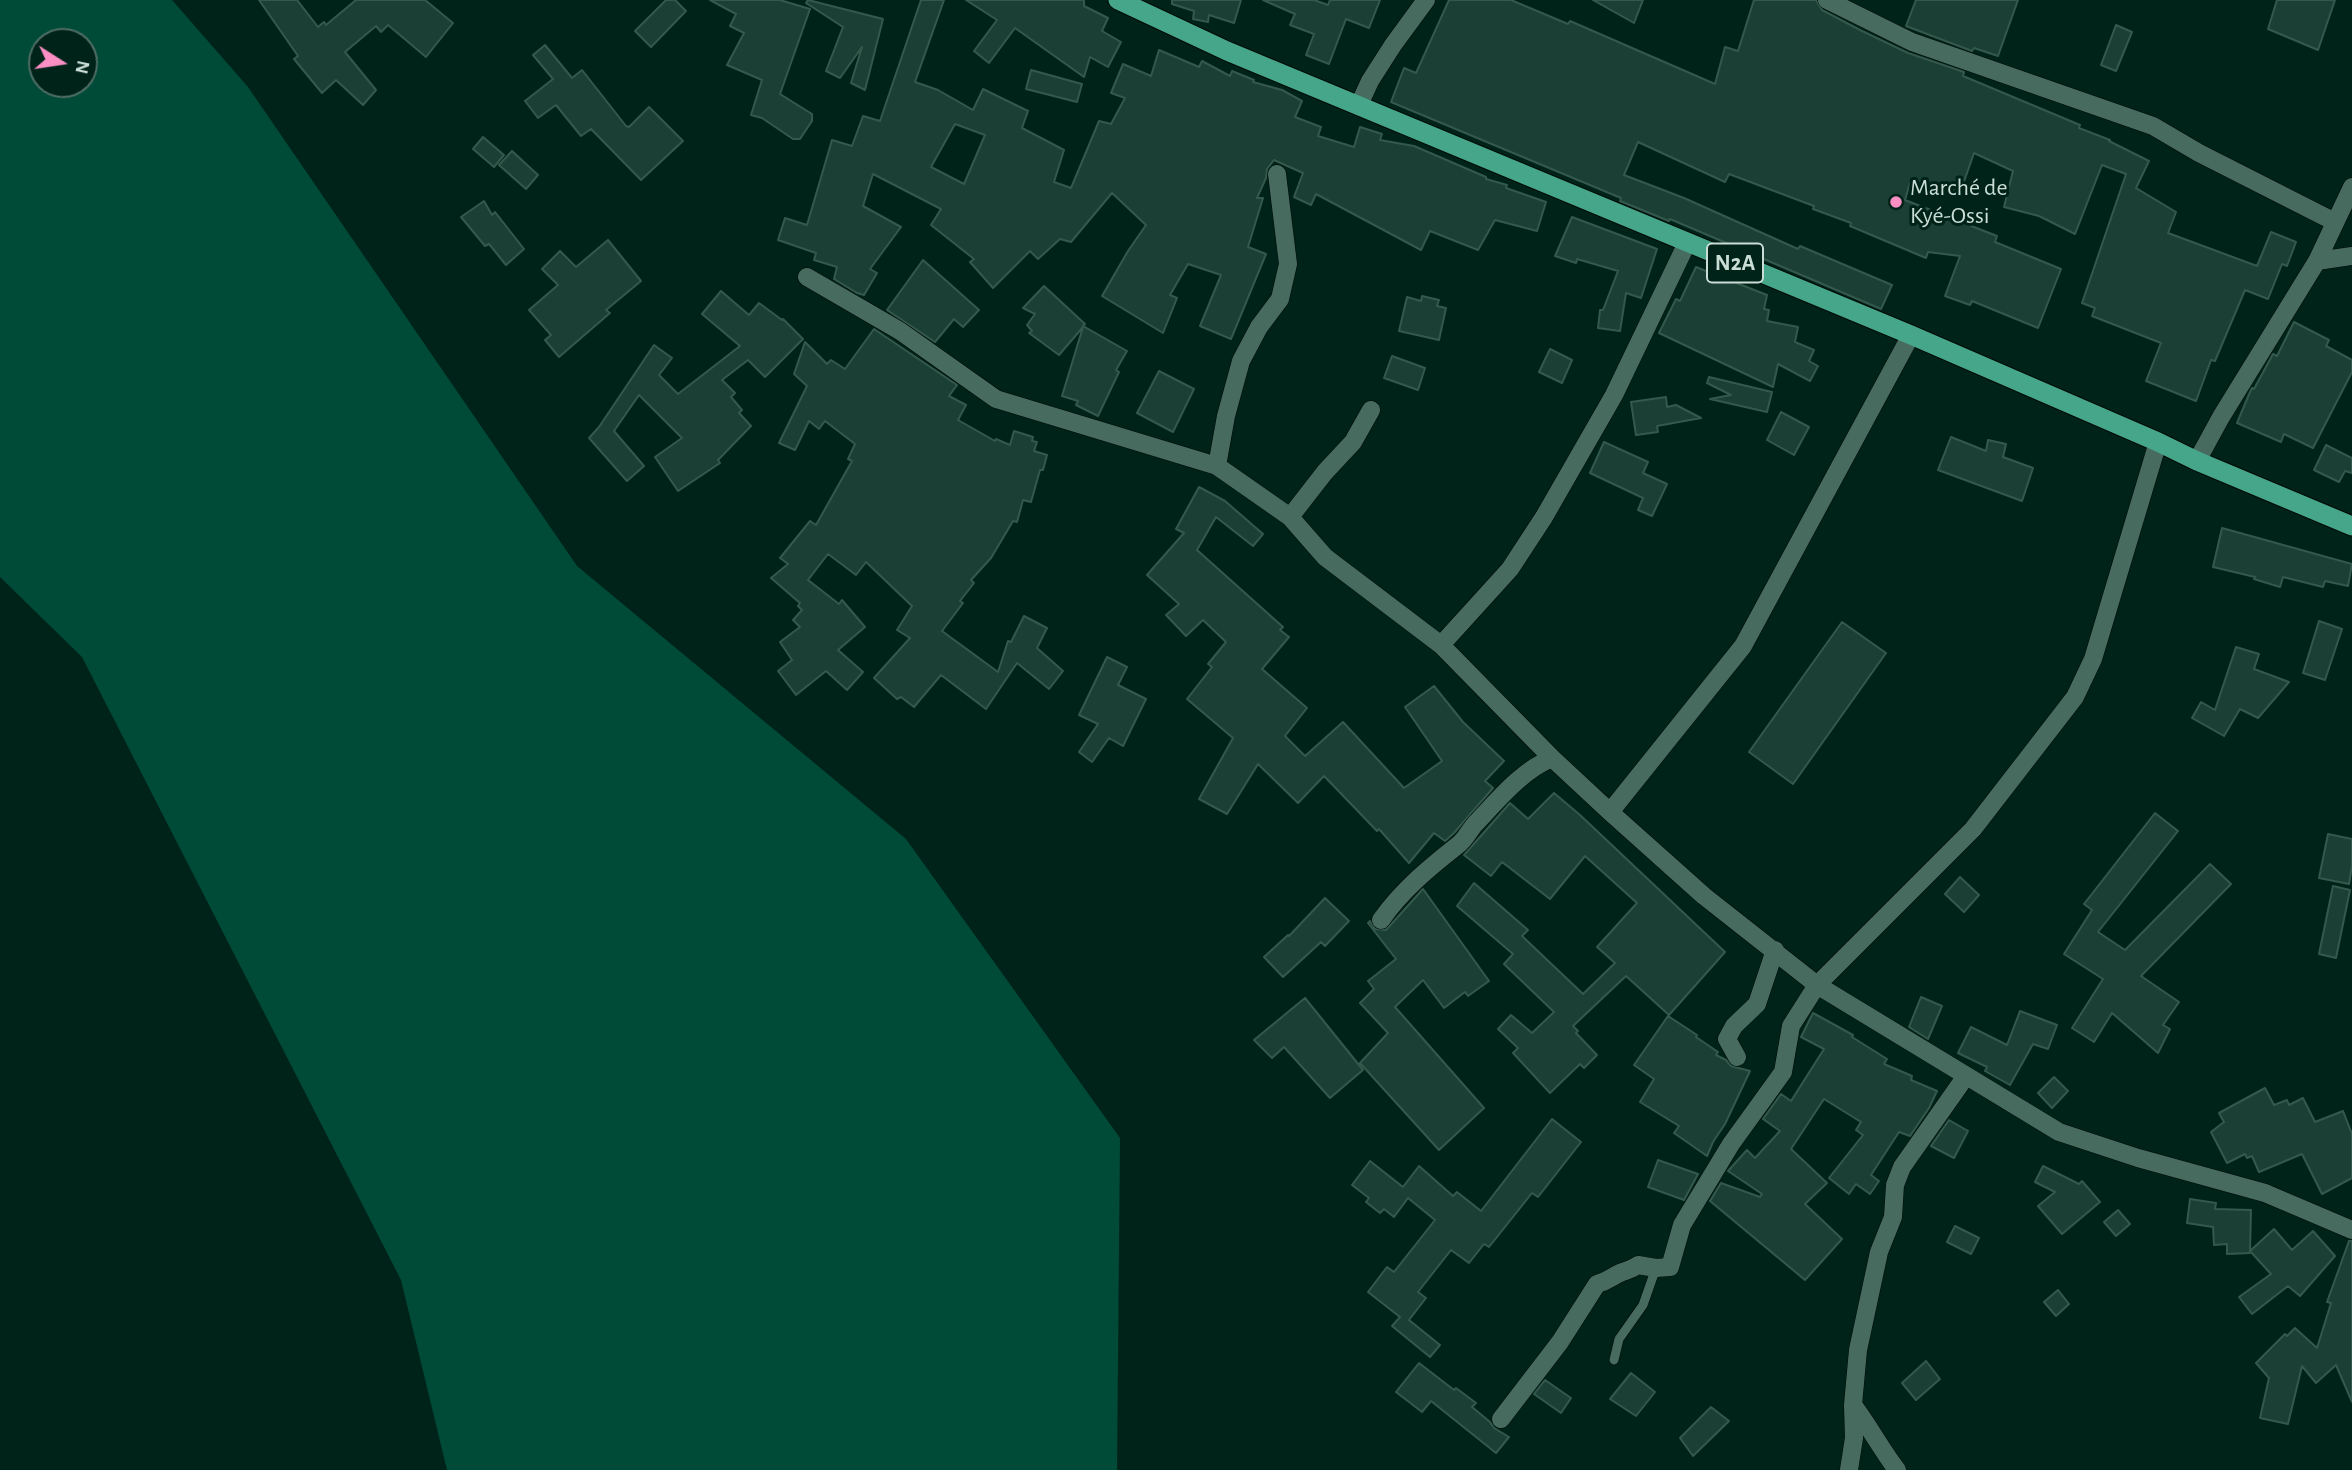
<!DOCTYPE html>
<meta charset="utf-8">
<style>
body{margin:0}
#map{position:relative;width:2352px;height:1470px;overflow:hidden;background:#002319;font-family:"Alegreya Sans",sans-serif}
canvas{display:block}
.north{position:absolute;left:28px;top:28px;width:70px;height:70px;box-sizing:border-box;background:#002319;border:2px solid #506d64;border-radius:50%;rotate:102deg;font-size:19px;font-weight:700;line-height:28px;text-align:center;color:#c9ddd5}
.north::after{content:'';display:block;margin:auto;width:24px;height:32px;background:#fb8fc4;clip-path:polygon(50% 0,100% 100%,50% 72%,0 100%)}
</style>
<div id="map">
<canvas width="2352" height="1470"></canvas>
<div class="north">N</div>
</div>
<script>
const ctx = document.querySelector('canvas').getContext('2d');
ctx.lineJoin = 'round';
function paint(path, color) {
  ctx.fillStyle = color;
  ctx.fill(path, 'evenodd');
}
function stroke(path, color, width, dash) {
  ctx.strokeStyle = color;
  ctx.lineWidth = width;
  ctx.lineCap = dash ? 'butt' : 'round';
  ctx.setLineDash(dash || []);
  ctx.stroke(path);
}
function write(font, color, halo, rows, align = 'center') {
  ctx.font = font + ' "Alegreya Sans",sans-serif';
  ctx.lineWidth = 6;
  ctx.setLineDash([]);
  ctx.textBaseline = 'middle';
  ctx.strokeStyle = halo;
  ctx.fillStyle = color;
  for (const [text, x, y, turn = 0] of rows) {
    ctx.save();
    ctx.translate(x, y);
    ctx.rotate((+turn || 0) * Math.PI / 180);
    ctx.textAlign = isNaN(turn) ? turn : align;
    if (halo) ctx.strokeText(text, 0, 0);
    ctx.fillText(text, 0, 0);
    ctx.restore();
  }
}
const green = new Path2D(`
 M0 0H172L248 87 577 566 906 839 1120 1138 1117 1470H447L401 1280 82 657 0 577ZM42 42H84V84H42Z`);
const building = new Path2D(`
 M259 0H297L318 27 324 22 326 25 356 0H425L453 23 426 57 388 25 381 32 376 26 345 52 376 90 363 105 336 80 322 93 294 59 298 56Z
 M666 0H675L686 11 651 47 635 31Z
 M710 0H780L810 9 780 94 812 114V121L800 139H793L762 118 751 115 762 80 727 65 744 33 730 26 736 14Z
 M808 0 883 19 865 90 851 83 862 47 840 78 826 71 843 27 806 3Z
 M921 0H944L915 82 938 90 973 110 983 89 1028 111 1022 128 1064 150 1054 182 1071 188 1099 121 1111 124 1125 98 1111 93 1123 64 1151 76 1159 50 1199 67 1202 61 1230 76 1232 71 1254 80 1253 82 1282 90 1302 101 1295 117 1321 127 1318 136 1354 147 1360 127 1382 134 1380 140 1414 146 1486 177V179L1507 185 1506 188 1546 202 1537 231 1495 220 1478 250 1430 231 1421 250 1316 194 1311 205 1294 197 1303 173 1274 160 1267 169 1266 178 1257 198H1263L1248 247 1266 254 1231 339 1200 326 1221 275 1188 264 1170 295 1177 298 1163 333 1102 296 1128 251 1146 225 1112 193 1071 242 1060 239 1038 259 1030 251 993 288 970 262 974 259 931 225 941 209 873 174 863 206 901 227 870 269 877 273 864 295 857 293 834 279 837 267 814 260 816 253 778 240 785 218 807 225 832 140 852 146 863 116 880 121ZM955 124 985 135 964 184 931 167Z
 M966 0H1084V6L1108 18 1102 31 1121 42 1108 67 1090 57 1084 77 1015 28 989 63 974 51 997 20Z
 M1172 0H1241L1234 23 1209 15 1208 22 1193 19 1194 11 1172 4Z
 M1263 0H1314L1328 5 1330 0H1380L1369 28 1346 19 1329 64 1306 55 1314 34 1290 25 1295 14Z
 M1449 0H1511L1568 24 1570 21 1715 84 1725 47 1738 51 1754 0H1816L1822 10 1860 30 1908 53 1964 72 1963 76 2080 125 2079 128 2110 140 2109 141 2149 161 2136 188 2176 212 2168 233 2257 266 2271 232 2296 242 2287 266 2282 264 2268 299 2245 290 2215 361 2211 360 2196 401 2146 381 2161 343 2092 316 2095 308 2082 303 2126 174 2102 165 2075 234 2039 216 2004 207 2013 171 1974 153 1959 196 1910 183 1905 200 1997 236 1995 242 2061 269 2038 328 1972 301 1970 305 1945 296 1960 256 1928 252 1926 258 1850 226 1851 223 1813 209 1814 206 1729 174 1725 182 1638 142 1624 175 1684 198 1798 249 1800 246 1892 285 1881 309 1670 219 1669 221 1620 201 1621 198 1391 102 1404 68 1416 73Z
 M1593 0H1643L1634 23Z
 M1916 0H2018L1998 56 1974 48 1972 51 1906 26Z
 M2277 0H2335L2318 50 2268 29Z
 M2116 25 2132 32 2116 71 2101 65Z
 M545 45 572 78 582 70 626 126 629 127 649 107 683 141 641 180 591 129 581 136 556 105 538 118 525 101 553 79 533 55Z
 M1031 70 1082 84 1077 102 1026 89Z
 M483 137 504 155 494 167 473 149Z
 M512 151 538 175 526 189 499 165Z
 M484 201 492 215 495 212 524 249 506 265 489 244 485 246 461 217Z
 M1572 217 1657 249 1641 298 1626 293 1620 331 1598 328 1600 310H1603L1618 271 1577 259 1576 263 1555 256Z
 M608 240 641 281 606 310 610 313 559 357 545 340 551 335 529 310 558 285 542 269 560 251 576 267Z
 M923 260 979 310 963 327 954 319 935 342 887 310Z
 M1696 267 1767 295 1764 309 1769 310 1767 321 1798 327 1795 342 1814 350 1809 361 1818 366 1810 381 1778 364 1773 387 1659 333 1676 299 1680 301Z
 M1044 286 1085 324 1083 326 1127 351 1116 370 1119 372 1098 416 1076 405 1078 401 1062 396 1083 327 1059 355 1029 333 1032 331 1027 325 1035 314 1023 308Z
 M721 291 749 315 759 303 782 320 783 319 803 339 765 377 748 360 722 380 735 393 731 397 742 410 739 413 751 426 718 460 720 463 678 491 655 457 682 438 639 395 614 431 644 466 627 481 589 438 599 427 654 345 672 358 659 375 678 394 740 346 702 314Z
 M1422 296 1439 300 1437 306 1446 308 1439 340 1399 331 1407 297 1421 301Z
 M2294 322 2329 340 2326 346 2352 360V372L2313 448 2284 434 2281 442 2237 423 2250 392 2252 388 2254 389 2273 354 2277 356Z
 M874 329 957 385 949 396 966 405 958 420 995 441 996 439 1010 445 1014 431 1033 437 1032 441 1037 442 1034 451 1047 455 1043 470H1040L1031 502 1023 500 1017 522 1013 521 991 558 971 580 974 583 960 601 963 603 942 631 998 672 1008 641 1011 642 1024 616 1047 628 1037 648 1063 671 1049 689 1017 663 986 709 941 675 914 707 901 697 897 699 874 678 910 638 897 630 912 606 866 562 856 575 828 554 808 580 839 604 842 600 865 627 838 650 863 672 847 690 826 671 796 695 778 671 792 660 780 642 800 627 793 620 802 610 798 606 800 603 771 578 788 564 780 558 810 521 816 525 852 461 848 459 855 444 825 421 819 429 809 421 795 450 779 443 807 386 794 374 805 342 827 364 831 360 845 369Z
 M1550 349 1572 360 1562 383 1539 372Z
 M1392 356 1425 368 1418 390 1384 378Z
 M1159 371 1194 389 1173 432 1137 413Z
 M1709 377 1772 392 1767 412 1710 399 1731 395 1707 383Z
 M1666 397 1667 407 1676 405 1701 418 1657 426 1658 432 1636 435 1631 402Z
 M1781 412 1809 427 1794 455 1767 440Z
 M1951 437 1986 451 1988 440 2006 444 2003 457 2033 468 2022 501 1938 470Z
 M1604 442 1648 462 1643 473 1667 484 1652 516 1638 510 1643 498 1590 473Z
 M2326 445 2352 458V473L2345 471 2339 482 2314 470Z
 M1199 487 1225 501 1263 534 1253 546 1216 517 1197 550 1283 627 1280 630 1289 637 1262 669 1307 708 1285 736 1305 756 1343 722 1404 788 1442 761 1405 707 1434 686 1463 722 1504 761 1485 781 1493 788 1454 833 1445 841 1434 833 1409 863 1379 829 1377 831 1324 776 1298 803 1258 764 1227 814 1199 799 1233 738 1187 699 1212 667 1208 664 1226 642 1203 620 1186 636 1166 615 1179 604 1147 575 1184 533 1176 529Z
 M2222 528 2352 564 2348 586 2325 581 2323 587 2283 577 2280 587 2254 579 2255 577 2213 567Z
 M2319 621 2342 629 2325 680 2303 673Z
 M1842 622 1886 653 1793 784 1749 752Z
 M2236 647 2259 654 2254 669 2289 682 2258 718 2240 709 2224 736 2192 718 2201 702 2215 710Z
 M1107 657 1127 667 1118 685 1146 699 1123 746 1109 738 1092 762 1079 752 1098 724 1079 715Z
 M1554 793 1580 815 1725 952 1669 1015 1626 976 1573 1026 1578 1031 1576 1033 1597 1055 1584 1068 1580 1064 1550 1093 1513 1053 1518 1048 1498 1029 1511 1015 1532 1033 1554 1012 1504 964 1513 954 1457 906 1474 883 1528 930 1522 936 1583 994 1615 963 1597 947 1637 903 1585 856 1550 899 1502 862 1491 876 1464 855 1510 803 1528 819Z
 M2155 813 2178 831 2098 932 2125 950 2210 864 2231 884 2141 976 2179 1002 2163 1025 2170 1029 2158 1053 2112 1013 2094 1042 2072 1028 2103 979 2064 954 2092 910 2084 904Z
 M2328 834 2352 839V866L2349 884 2319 878Z
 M1960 877 1979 895 1964 912 1945 894Z
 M2333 886 2350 890 2336 958 2319 954Z
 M1423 889 1489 981 1468 996 1465 992 1444 1008 1423 980 1395 1007 1484 1108 1439 1150 1360 1063 1388 1033 1360 1003 1374 989 1368 981 1396 959 1368 923 1370 921 1375 929 1386 930Z
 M1325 898 1349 921 1325 946 1321 942 1283 977 1264 957 1288 935 1289 936Z
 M1921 997 1942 1006 1928 1039 1909 1027Z
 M1305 998 1363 1070 1330 1098 1284 1047 1272 1058 1254 1040Z
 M2020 1011 2057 1025 2048 1049 2033 1044 2010 1085 1985 1071 1987 1067 1958 1053 1971 1027 2007 1045Z
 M1813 1013 1853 1035 1852 1037 1887 1059 1884 1064 1912 1076 1911 1080 1937 1091 1929 1108 1910 1136 1899 1132 1871 1175 1879 1181 1870 1194 1856 1184 1849 1194 1829 1178 1863 1135 1856 1130 1861 1122 1824 1099 1791 1149 1827 1183 1805 1204 1842 1239 1805 1280 1710 1201 1721 1183 1760 1197 1762 1194 1728 1171 1747 1150 1755 1158 1780 1131 1763 1119 1781 1094 1791 1101 1824 1049 1801 1037Z
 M1668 1016 1697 1035 1696 1037 1718 1052 1716 1055 1726 1060 1731 1066 1750 1071 1725 1124 1713 1142 1707 1156 1674 1133 1679 1126 1640 1102 1654 1079 1634 1065Z
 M2054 1077 2068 1091 2052 1108 2038 1093Z
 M2265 1088 2274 1105 2287 1100 2289 1105 2303 1098 2315 1122 2343 1111 2352 1134V1178L2322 1194 2302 1154 2259 1172 2252 1156 2247 1158 2245 1154 2227 1163 2211 1132 2224 1122 2219 1113Z
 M1552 1119 1581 1142 1538 1197 1532 1193 1489 1247 1484 1244 1469 1263 1451 1250 1418 1292 1426 1298 1409 1320 1440 1345 1430 1357 1392 1326 1400 1317 1368 1292 1387 1267 1394 1272 1435 1220 1408 1198 1394 1217 1384 1209 1380 1213 1366 1202 1369 1198 1352 1185 1370 1161 1403 1187 1419 1166 1453 1196 1457 1192 1481 1211Z
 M1949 1120 1968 1131 1954 1158 1931 1146Z
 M1658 1160 1698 1174 1684 1200 1648 1187Z
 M2043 1166 2079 1184 2082 1181 2100 1202 2062 1234 2038 1206 2055 1192 2035 1182Z
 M2190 1199 2216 1203 2215 1209 2251 1210 2250 1251 2274 1229 2292 1250 2313 1231 2335 1256 2300 1296 2288 1286 2252 1314 2239 1297 2271 1274 2250 1251V1253L2227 1254V1244L2214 1245 2213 1227 2187 1223Z
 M2118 1210 2130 1224 2116 1236 2104 1222Z
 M1955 1226 1979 1238 1971 1254 1947 1242Z
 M2349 1241H2352V1402L2336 1365 2316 1383 2302 1366 2288 1424 2260 1418 2269 1378 2256 1363 2285 1334 2287 1336 2295 1328 2317 1348 2331 1303 2327 1302Z
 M2058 1290 2069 1304 2056 1316 2044 1302Z
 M1926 1361 1940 1379 1916 1400 1902 1383Z
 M1419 1363 1454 1390 1456 1388 1476 1403 1472 1407 1490 1422 1494 1428 1509 1437 1496 1453 1431 1401 1422 1412 1396 1392Z
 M1631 1373 1655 1392 1636 1416 1610 1399Z
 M1545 1380 1571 1398 1561 1413 1534 1394Z
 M1711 1407 1729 1421 1693 1456 1680 1438Z`);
const service = new Path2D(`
 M1614 1360 1619 1339 1643 1305 1656 1268`);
const minor = new Path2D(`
 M1827 0 1912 42 2153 126 2199 153 2335 222
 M1359 105 1370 81 1393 45 1426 0
 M2317 261 2352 256
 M807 277 900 331 996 399 1217 466 1290 517 1325 557 1441 645 1552 758 1610 812 1704 896 1817 985 2059 1132 2138 1158 2265 1193 2352 1230
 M2197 461 2221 417 2317 261 2352 187
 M1217 466 1226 416 1241 361 1259 327 1280 299 1288 264 1277 174
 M1290 517 1325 472 1353 442 1371 410
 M1441 645 1510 569 1544 517 1614 395 1687 243
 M1610 812 1743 646 1911 335
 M1381 920C1402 890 1430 867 1458 845 1465 840 1469 831 1475 824 1498 800 1521 771 1552 758
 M1737 1057 1727 1039 1734 1026 1757 1004 1775 950
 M1853 1405C1869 1426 1881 1449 1897 1470
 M1501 1419 1560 1342 1597 1284C1609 1281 1611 1277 1620 1273 1627 1270 1631 1270 1638 1265L1656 1268 1670 1267 1682 1225 1731 1144 1783 1072 1791 1026 1817 985 1973 829 2075 697 2093 659 2158 442
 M1849 1470 1854 1438 1853 1405 1858 1350 1879 1252 1893 1217 1895 1185 1902 1167 1966 1076`);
const trunk = new Path2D(`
 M1118 0 1227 51 1911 335 2158 442 2197 461 2352 526`);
const markers = [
 [1896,202,7,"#fb8fc4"]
];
const shields = [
 [1735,263,56]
];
const shieldNames = [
 ["N2A",1735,263]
];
const poiNames = [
 ["Marché de",1910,188],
 ["Kyé-Ossi",1910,216]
];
paint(green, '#004a38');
paint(building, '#1b3f34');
stroke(building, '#34594c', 2);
stroke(service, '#000b05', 10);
stroke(minor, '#000b05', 19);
stroke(trunk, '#000b05', 21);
stroke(service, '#476c5f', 9);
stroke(minor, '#476c5f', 18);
stroke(trunk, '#46a68a', 19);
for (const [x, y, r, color] of markers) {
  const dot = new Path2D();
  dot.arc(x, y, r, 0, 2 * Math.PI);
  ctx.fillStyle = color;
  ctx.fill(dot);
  stroke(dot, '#002319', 2.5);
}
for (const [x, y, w] of shields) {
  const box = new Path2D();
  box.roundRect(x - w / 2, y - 19.5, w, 39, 5);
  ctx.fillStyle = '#002319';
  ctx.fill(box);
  stroke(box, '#c9ddd5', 2);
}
write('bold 23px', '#c9ddd5', null, shieldNames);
write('24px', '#c9ddd5', '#002319', poiNames, 'left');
</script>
